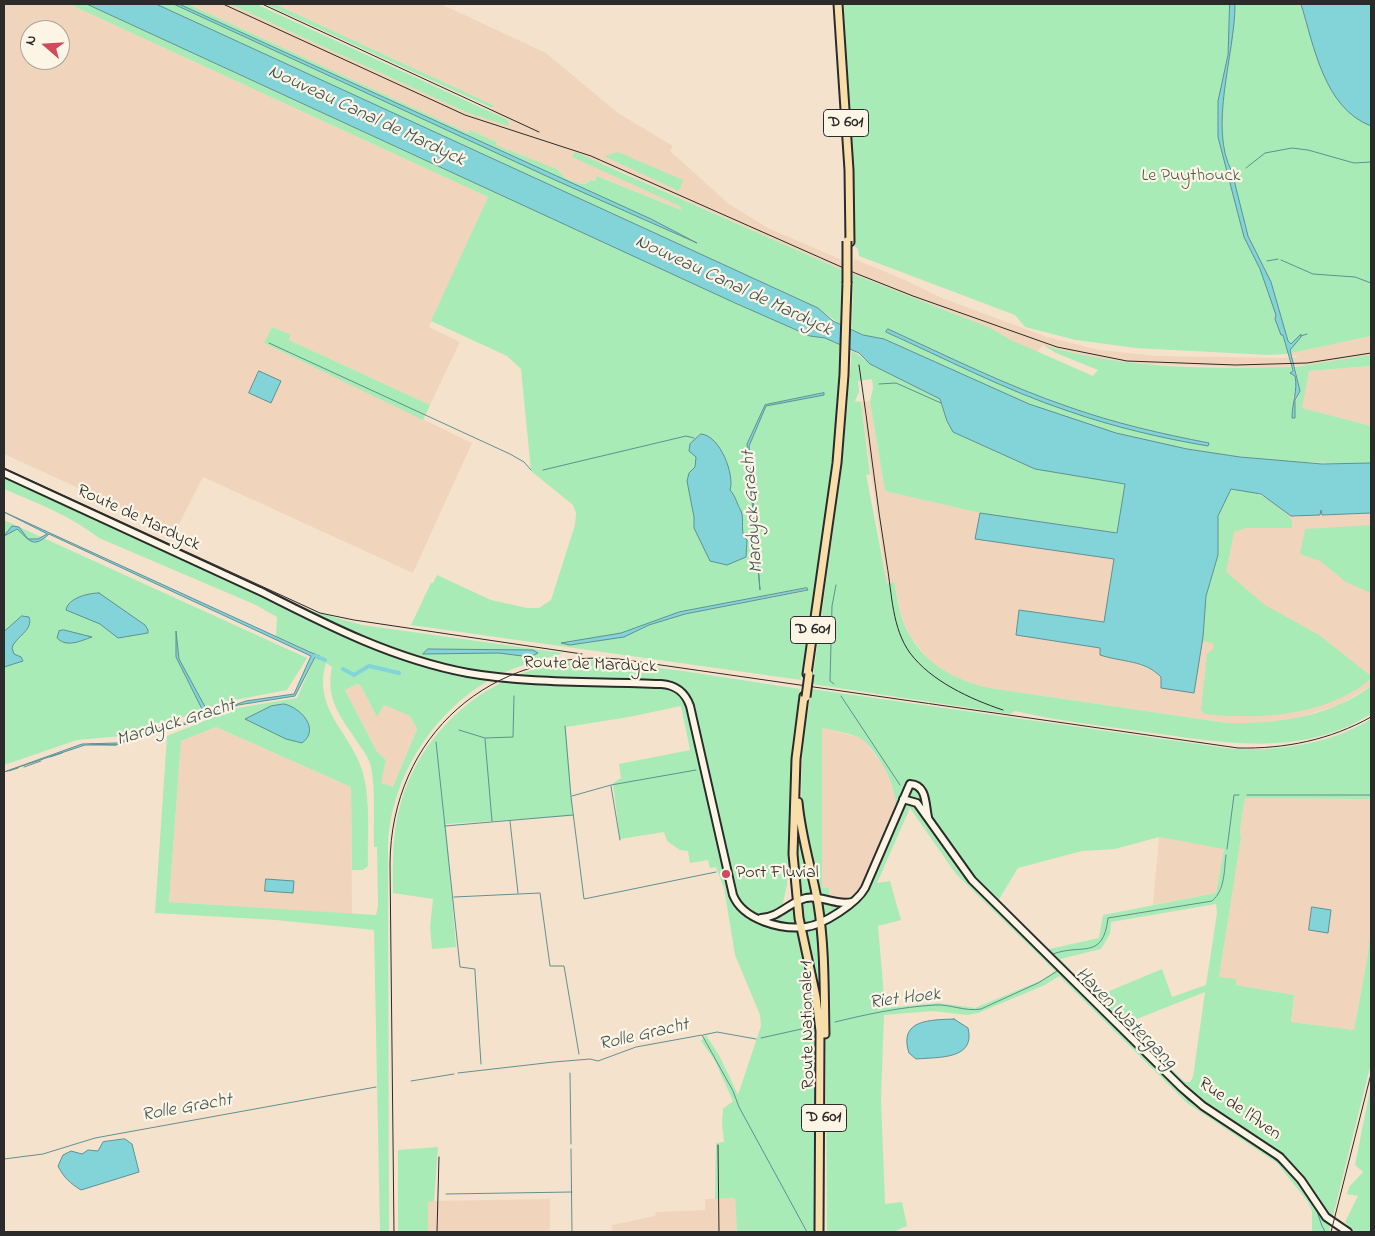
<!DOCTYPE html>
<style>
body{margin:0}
#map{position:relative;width:1375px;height:1236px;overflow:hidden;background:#f5e2cd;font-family:"Indie Flower",sans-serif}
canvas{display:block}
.frame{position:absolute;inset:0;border:5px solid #2b2b2b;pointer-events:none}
.north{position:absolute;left:20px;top:20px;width:50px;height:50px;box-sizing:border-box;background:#fcf5e5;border:1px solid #a8a49b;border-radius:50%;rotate:289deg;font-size:14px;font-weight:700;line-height:20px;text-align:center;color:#2b2b2b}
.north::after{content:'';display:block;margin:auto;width:18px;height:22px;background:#d1495b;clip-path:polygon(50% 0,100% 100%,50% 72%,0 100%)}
</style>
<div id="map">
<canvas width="1375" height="1236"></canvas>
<div class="frame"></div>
<div class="north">N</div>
</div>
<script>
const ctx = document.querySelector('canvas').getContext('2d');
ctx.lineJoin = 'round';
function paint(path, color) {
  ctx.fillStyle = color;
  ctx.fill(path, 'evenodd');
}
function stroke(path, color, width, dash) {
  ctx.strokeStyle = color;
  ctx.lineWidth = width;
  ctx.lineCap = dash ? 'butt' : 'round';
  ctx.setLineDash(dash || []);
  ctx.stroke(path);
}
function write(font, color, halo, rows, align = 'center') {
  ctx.font = font + ' "Indie Flower",sans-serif';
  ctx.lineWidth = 4.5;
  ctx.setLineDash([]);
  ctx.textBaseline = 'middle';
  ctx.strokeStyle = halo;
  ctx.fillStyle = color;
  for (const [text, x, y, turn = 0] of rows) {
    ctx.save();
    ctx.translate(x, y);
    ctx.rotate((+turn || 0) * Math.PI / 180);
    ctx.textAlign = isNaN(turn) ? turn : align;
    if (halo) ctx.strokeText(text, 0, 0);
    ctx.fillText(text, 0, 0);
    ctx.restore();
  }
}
const built = new Path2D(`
 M4 4H69L488 197 429 327 460 342 430 405 289 340 291 336 272 327 264 343 472 443 413 573 203 477 175 532 4 454ZM30 30H60V60H30Z
 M188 4H230L468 113 509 125 508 120 491 112 493 105 275 4H441L546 53 618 113 673 146 670 151 729 204 768 228 842 260V270L598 161 680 206 681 210 598 176 595 181 590 180 586 184H580L565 178 557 169 495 145 496 142 470 130 468 133Z
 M854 259 905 280 942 298 1047 337 1099 350 1157 356 1287 358 1299 357 1287 354 1371 336V355L1330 363 1272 368 1121 363 1093 358 1043 345 1037 352 951 312 853 274Z
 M1371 366V426L1301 408 1309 371Z
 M870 401 885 491 980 513 976 539 1114 559 1105 622 1019 610 1016 635 1100 648V655L1128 661 1156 672 1161 677V688L1197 664 1200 658 1206 596 1217 560 1231 489 1320 515V510L1322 515 1371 513V686L1339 705 1294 719 1267 723H1227L989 688 967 683 948 674 929 660 912 639 903 622 894 583 887 584 861 402Z
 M357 684 361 686 377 717 384 705 410 716 417 729 393 787 380 783 386 760 377 752 345 690Z
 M216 727 351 787 352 914 169 902 181 741Z
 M822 727 863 739 883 766 896 791V806L860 892 848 899 832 898 822 889Z
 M1245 798 1371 799V925L1367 960 1354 1030 1291 1022 1294 995 1235 985 1219 977 1241 838 1240 830Z
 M1159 837 1224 848 1216 893 1153 905Z
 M735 1198 737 1232H612V1225L655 1216 656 1212 705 1210V1199Z
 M550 1199V1232H428V1201Z`);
const green = new Path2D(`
 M69 4H87L735 303 810 336 825 338 840 345C839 457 818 569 801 680L411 625 431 583H433L437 575 491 600 527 608H539L551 600 575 525 576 513 573 505 531 471 521 369 507 356 431 321 488 197ZM824 393 766 406 749 446 760 590 747 444 765 405ZM807 588V591L685 614 649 625 630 634 563 643 621 633 679 612Z
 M156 4H174L694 242H697L179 4H188L468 133 470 130 496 142V145L557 169 565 178 580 184H586L591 180 595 181 597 176 681 210 680 206 572 157 575 152 842 270 840 324 818 308Z
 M230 4H256L508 120 509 126 468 113Z
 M265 4H275L493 105 492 108Z
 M840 4H1371V336L1287 354 1268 355 1136 348 1076 340 1025 327 1015 315 859 256 858 249 855 247Z
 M618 152 683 180 679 191 604 156Z
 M853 274 988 327 1011 340 1093 376 1098 370 1056 353 1043 345C1123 369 1208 369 1292 367L1291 372 1295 376 1297 391 1293 397 1294 406 1300 391 1295 367 1371 355V366L1309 371 1302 408 1371 426V463C1267 465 1164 451 1065 417 1003 396 944 366 884 339L869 337 852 330ZM888 329C947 356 1007 386 1069 407 1114 423 1162 434 1209 443L1135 431 1035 399 886 332Z
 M272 327 291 335 289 340 430 405 423 420 264 343Z
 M852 350 870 364 940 399 947 421 953 432 1035 469 1125 484 1118 533 980 513 885 491 870 401 873 388 872 379 858 381 859 392 855 401 861 402 870 475 866 474 887 584 894 582C897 596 899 611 904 624 920 661 952 680 989 688L1227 723C1278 724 1330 717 1371 686V714C1300 758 1224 743 1146 732 1102 726 1059 721 1015 711L1010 714 812 684 842 465Z
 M4 470 312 611 362 625 563 653C544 659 524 664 505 672 439 702 390 774 388 847L389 1232H380L374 930 276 920 155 913 167 736 237 708 297 698 315 657 319 659 320 656 276 636 277 617 256 605 99 538C71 516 37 503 4 489ZM326 663 332 667C325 700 341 717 358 743 363 750 369 758 371 767 376 792 373 821 374 847H377L378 906 376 915 169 902 181 741 216 727 351 787 352 870H363L368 866C367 836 371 803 363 773 352 733 312 710 326 663ZM357 684 361 686 377 717 384 705 410 716 417 729 393 787 381 783 386 760 377 752 345 690Z
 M1231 489C1255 491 1263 494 1281 510 1289 516 1293 517 1292 528H1246L1234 532 1226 572 1265 605 1319 635 1371 676V679C1326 716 1261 720 1205 714L1201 710 1207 654 1214 648 1213 643 1202 641 1206 596 1218 555V516Z
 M4 520 307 658 287 690 224 702 198 713 149 726 122 736 77 740 4 765Z
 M1371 525V593L1346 582 1320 561 1300 554 1305 529Z
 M596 660 683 671 800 689 792 744 787 884 782 907H794L815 1004 817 1030 814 1232H737L735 1198 715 1199 716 1143 724 1142 722 1123 723 1109 733 1101 714 1059 701 1041 706 1035 720 1057 738 1095 761 1026 760 1015 735 955 724 888 716 867 710 868 708 860 690 863 688 851 680 850 667 841 664 832 620 839 613 783 621 778 619 764 690 750 681 706 629 717 566 727 573 816 446 824 456 947 432 949 430 927 433 899 393 893C393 863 392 834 400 806 424 718 506 660 596 660Z
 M811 689 1233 749C1281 751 1330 744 1371 719V799L1245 798 1240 830 1241 838 1219 977 1236 979V985L1294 995 1291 1022 1354 1030 1367 960 1371 925V1063L1329 1232H1312V1211L1308 1202 1277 1163 1187 1103 1059 976 1045 985 978 1013 968 1015 933 1011 884 1015 881 1099 885 1204 902 1202 907 1226 893 1232H827L825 936C822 895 808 856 803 815 798 774 805 730 811 689ZM822 728C829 729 858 735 863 740 879 755 896 784 896 806L860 892C849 898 841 902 829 896V888H822ZM910 808 956 874 1055 971 1042 980 975 1008 939 1003 885 1008 878 926 901 920 890 881 877 883ZM1159 837 1224 849 1216 893 1103 915 1099 938 1049 949 998 901 1018 868 1082 851 1115 849ZM1216 904 1217 913 1206 985 1172 997 1162 969 1107 992 1103 1004 1060 959 1101 949 1110 934 1111 922ZM1205 992 1193 1077 1190 1082H1185L1124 1024Z
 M797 822C802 827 803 842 804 851 814 896 828 958 820 1004 807 944 793 884 797 822Z
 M1371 1085V1232H1353L1345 1222 1358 1196 1347 1194 1349 1187 1363 1172 1355 1165Z
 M438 1147 434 1201 428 1202V1232H398V1150Z`);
const water = new Path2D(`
 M87 4H156L818 308 833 321 863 335 884 339 1029 404 1116 433 1187 449 1240 457 1322 464 1371 463V513L1322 515 1321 510 1320 515 1291 516 1261 494 1231 489 1218 516V555L1206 596 1203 637 1194 693 1161 688V677C1145 660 1121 662 1100 655V648L1016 635 1019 610 1104 622 1114 559 975 539 980 513 1117 533 1125 484 1035 469 953 432 947 421 940 399 870 364 859 353 825 338 810 336 735 303Z
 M174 4H179L651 219 697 243 555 180Z
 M1230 4H1235C1235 55 1208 127 1232 172L1240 171 1234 180 1248 236 1271 282 1288 341 1291 344 1301 334V337L1290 350 1300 391 1295 400V418H1292C1292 402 1298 391 1295 376L1290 373 1293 371 1292 367 1283 335H1281L1275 319 1276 315 1260 269 1244 237 1218 137V101L1228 55Z
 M1301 4H1371V126C1324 108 1314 46 1301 4Z
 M888 329C947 356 1007 386 1069 407 1114 423 1162 434 1209 443L1208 446C1161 438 1114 427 1068 411 1005 390 946 359 886 332Z
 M259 371 281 381 271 403 249 393Z
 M824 393V395L766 406 749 446 760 590 747 444 765 405Z
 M701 434C720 435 735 475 730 490 736 497 737 504 741 511 745 520 739 534 747 540L746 557 727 565 710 561 694 528V517L687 481 689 473 695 467 696 457 689 451 690 444Z
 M4 512 312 653 320 656 319 659 315 657 295 696 238 705 191 723 147 733 116 745H85L4 772 82 744 117 743 148 730 185 723 205 715 176 657V631L179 659 209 714 246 701 294 694 311 656 49 534C32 550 29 539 17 529L4 536 12 526 19 527 28 539H38L47 534Z
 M807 588 808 590 685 614 649 625 624 637 570 645 561 643 621 633 679 612Z
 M99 593 145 625 148 630V633L118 638 100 624 66 610C68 598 88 593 99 593Z
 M22 616 29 617C34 630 15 637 12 648L14 654 21 657 23 661 4 667V632Z
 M64 630 92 637C80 641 67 648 57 638L59 631Z
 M428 649 533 650 538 653 530 657 499 653 423 654Z
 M284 704C300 707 321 729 302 743L286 739 245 719 271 706Z
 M266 879 294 881 293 893 265 891Z
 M1312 907 1331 910 1328 933 1309 930Z
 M954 1019 968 1028C976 1060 938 1057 916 1059L909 1053C898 1019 931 1020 954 1019Z
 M125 1139 132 1144 139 1172 81 1190C70 1183 64 1178 58 1166L63 1155 71 1151 82 1154 88 1150 98 1151 103 1142Z`);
const stream = new Path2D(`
 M1246 168 1265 153 1292 148 1308 150 1354 163 1371 162
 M1281 260 1313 274 1355 277 1371 283
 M1267 261 1278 259
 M1301 336 1307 334
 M269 343 510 454 524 462 531 470
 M879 384 896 383 941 403
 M543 470 686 436 694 438
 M834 684 830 681 832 606 836 585
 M841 696 900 785
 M565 726 571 797 584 899 716 872
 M459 730 485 738 513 737 514 696
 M485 739 492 821
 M436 742 460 967 475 969V972L481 1064
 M90 744 116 745
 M50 757 62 753
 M24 767 41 761
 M9 771 18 768
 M611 786 620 840
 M1247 795H1371
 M572 796 611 785 696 770
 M918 810 966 878 1041 953
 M510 821 518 893
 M445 826 573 815
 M1227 849 1234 795H1239
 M454 897 540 893 550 966H564L579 1054
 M1053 954C1082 943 1103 961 1108 918L1212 901C1225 890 1224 871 1226 855
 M1078 989 1188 1100 1250 1141
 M835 1022C868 1014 901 1007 935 1005 950 1004 966 1012 981 1009L1038 983 1059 970
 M703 1035 717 1032 756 1039
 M761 1038 815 1026
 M458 1073 554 1062 590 1059 598 1061 636 1047 702 1035 733 1091 739 1107 807 1232
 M570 1073 571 1144
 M411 1081 454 1074
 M1256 1145C1280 1161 1299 1181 1315 1207 1319 1214 1320 1224 1325 1232
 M571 1149 572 1232
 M4 1159 43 1154 95 1138 376 1087
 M446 1194 572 1192`);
const canal = new Path2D(`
 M316 656 325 660
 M343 669 354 675 369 666 399 673`);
const secondary = new Path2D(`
 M4 473 264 593
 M260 591C327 625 393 659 468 673 531 684 597 681 661 684 676 685 685 692 690 706L733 895C743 920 781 930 806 927 823 925 857 903 865 888L910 784C927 785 925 804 928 817
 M903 799 917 803 972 880 1182 1088 1203 1106 1280 1157 1301 1180 1326 1217 1348 1232
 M761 918C780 917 789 902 806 898 822 895 836 906 852 902`);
const primary = new Path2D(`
 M838 4 849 170 850 242
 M807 674 837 463 844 375 847 283
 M804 696 796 759 793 854 799 918 816 997 820 1031 819 1232
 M798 802C801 837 812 870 818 904 825 947 824 991 825 1034`);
const rail = new Path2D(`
 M223 4 465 115 591 156 855 273 913 296 1057 347 1127 361 1236 365 1307 363 1371 353
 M262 4 539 132
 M859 365C869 431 876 499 887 565 892 594 892 628 910 653 931 681 970 699 1003 710
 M4 468 320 613 354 620 582 654
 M718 1145 719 1232
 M394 1232 390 864C391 735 492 648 619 659L1238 748C1285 749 1330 740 1371 717
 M437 1232 439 1157
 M1331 1232 1371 1074`);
const primaryBridge = new Path2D(`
 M847 283V241
 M806 697 809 674`);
const markers = [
 [726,874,5,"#d1495b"]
];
const shields = [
 [846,123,45],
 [813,630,45],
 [824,1118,45]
];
const shieldNames = [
 ["D 601",846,123],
 ["D 601",813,630],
 ["D 601",824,1118]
];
const parkNames = [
 ["Le Puythouck",1191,177]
];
const streetNames = [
 ["Route de Mardyck",138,519,25],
 ["Route de Mardyck",590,666,2],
 ["Route Nationale 1",809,1025,-91],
 ["Rue de l'Aven",1239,1110,35]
];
const poiNames = [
 ["Port Fluvial",736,874]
];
const waterNames = [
 ["Nouveau Canal de Mardyck",366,117,25],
 ["Nouveau Canal de Mardyck",733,287,25],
 ["Mardyck Gracht",754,512,-94],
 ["Mardyck Gracht",176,724,-17],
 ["Riet Hoek",905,1000,-7],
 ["Haven Watergang",1125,1019,45],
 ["Rolle Gracht",644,1036,-13],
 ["Rolle Gracht",187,1109,-10]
];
paint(built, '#f0d5bc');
paint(green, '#a8ebb6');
paint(water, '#82d4d9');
stroke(water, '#5f9093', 1);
stroke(stream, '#5f9093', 1);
stroke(canal, '#82d4d9', 4);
stroke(secondary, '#2b2b2b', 10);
stroke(primary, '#2b2b2b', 11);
stroke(secondary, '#fcf5e5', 6);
stroke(primary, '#f8deab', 7);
stroke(rail, '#2b2b2b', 1);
stroke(primaryBridge, '#2b2b2b', 11, []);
stroke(primaryBridge, '#f8deab', 7);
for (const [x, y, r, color] of markers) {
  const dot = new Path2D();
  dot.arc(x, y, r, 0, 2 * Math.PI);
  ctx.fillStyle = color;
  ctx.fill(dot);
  stroke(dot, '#fcf5e5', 2);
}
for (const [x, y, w] of shields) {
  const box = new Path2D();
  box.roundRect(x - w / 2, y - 13.5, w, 27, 4);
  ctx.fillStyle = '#fcf5e5';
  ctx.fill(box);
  stroke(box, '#2b2b2b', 1);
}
write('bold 16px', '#2b2b2b', null, shieldNames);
write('18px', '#4a5b4e', '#fcf5e5', parkNames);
write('18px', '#2b2b2b', '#fcf5e5', streetNames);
write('18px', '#2b2b2b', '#fcf5e5', poiNames, 'left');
write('italic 19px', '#415556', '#fcf5e5', waterNames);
</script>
